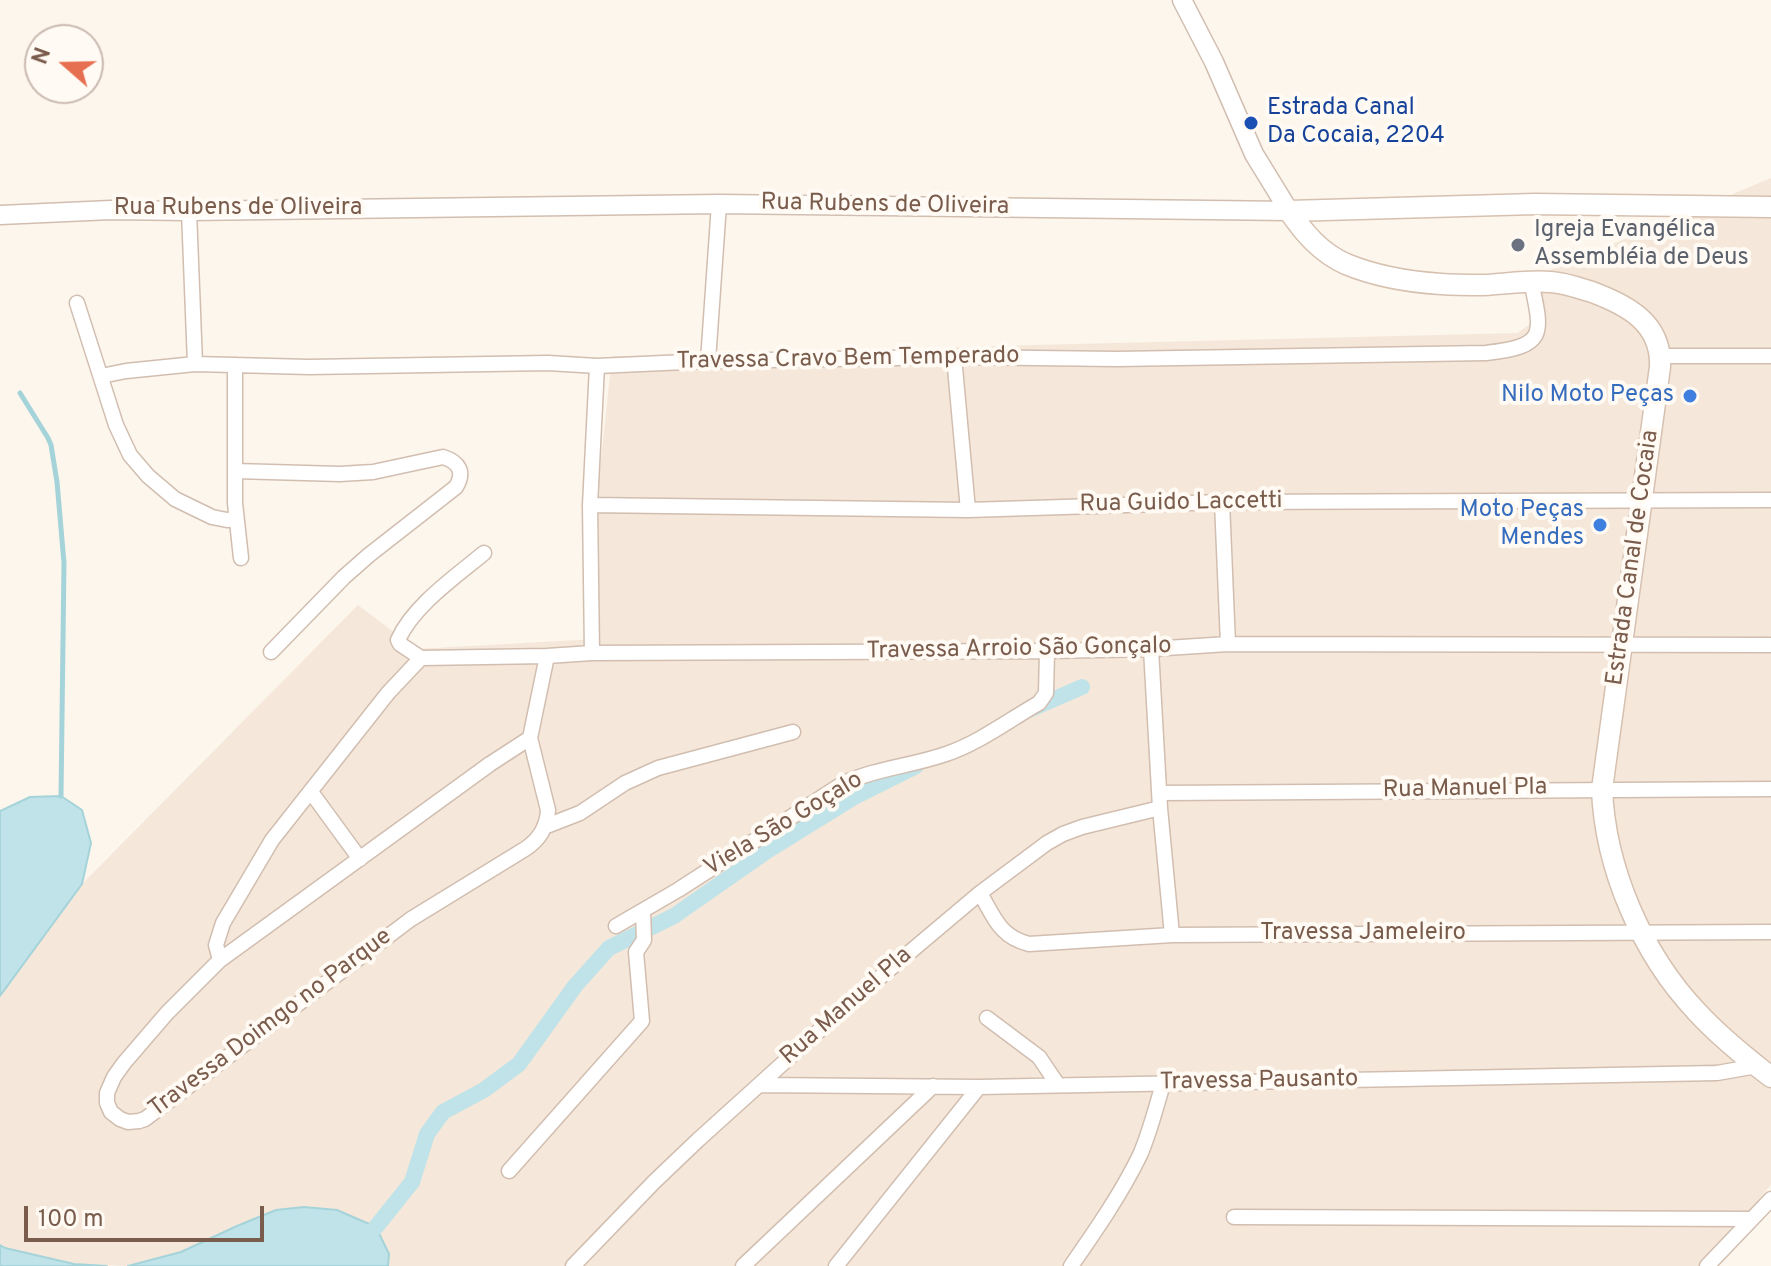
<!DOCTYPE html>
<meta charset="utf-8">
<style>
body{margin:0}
#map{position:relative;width:1771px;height:1266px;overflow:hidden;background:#fdf6ec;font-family:Overpass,sans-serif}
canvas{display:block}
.north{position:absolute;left:24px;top:24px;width:80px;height:80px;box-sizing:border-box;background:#fffaf3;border:2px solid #cabbb1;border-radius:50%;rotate:290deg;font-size:22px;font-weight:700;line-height:32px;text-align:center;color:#7a5c4d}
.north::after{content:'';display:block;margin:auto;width:28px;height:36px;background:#e76f51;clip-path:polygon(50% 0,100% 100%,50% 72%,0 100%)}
.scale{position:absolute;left:24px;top:1206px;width:240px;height:36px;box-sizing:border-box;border:4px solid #7a5c4d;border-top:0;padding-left:10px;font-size:24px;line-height:28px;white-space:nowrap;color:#7a5c4d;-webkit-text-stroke:6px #fffaf3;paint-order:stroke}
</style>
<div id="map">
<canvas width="1771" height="1266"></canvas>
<div class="north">N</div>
<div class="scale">100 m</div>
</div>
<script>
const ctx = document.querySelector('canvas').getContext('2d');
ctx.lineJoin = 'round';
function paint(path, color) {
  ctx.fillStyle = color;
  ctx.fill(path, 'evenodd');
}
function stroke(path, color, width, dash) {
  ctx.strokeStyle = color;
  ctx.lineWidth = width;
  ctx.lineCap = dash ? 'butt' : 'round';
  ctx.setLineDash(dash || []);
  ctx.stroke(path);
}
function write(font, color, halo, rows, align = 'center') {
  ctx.font = font + ' Overpass,sans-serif';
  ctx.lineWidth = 8;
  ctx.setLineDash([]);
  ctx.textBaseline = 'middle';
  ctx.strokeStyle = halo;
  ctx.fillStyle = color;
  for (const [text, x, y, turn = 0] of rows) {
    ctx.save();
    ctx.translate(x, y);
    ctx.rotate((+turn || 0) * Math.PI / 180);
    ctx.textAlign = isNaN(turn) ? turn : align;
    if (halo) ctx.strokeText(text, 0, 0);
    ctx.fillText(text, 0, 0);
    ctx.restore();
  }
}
const residential = new Path2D(`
 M1771 178V1185L1703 1266H388L389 1254 237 1226 181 1252 128 1266 74 1264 5 1248 0 1245V996L82 884 358 605 416 649 596 639V489L598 488 612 356 709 359 956 357 954 347 1518 333 1535 320 1529 279Z`);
const water = new Path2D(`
 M61 796 82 810 91 843 82 884 0 996V811L30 797Z
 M304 1207 337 1210 376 1227 389 1254 388 1266H128L181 1252 237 1226 276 1210Z
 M0 1245 5 1248 74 1264 107 1266H0Z`);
const stream = new Path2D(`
 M20 393 48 438 51 445 57 482 64 563 61 796`);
const canal = new Path2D(`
 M1029 710 1082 687
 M376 1227 412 1182 427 1134 443 1112 484 1090 519 1064 575 986 609 948 674 916 767 851 856 796 916 766`);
const minor = new Path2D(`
 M189 211 195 364
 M77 303 116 425 130 455 148 476 175 499 212 517 227 520 236 519
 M1660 356H1771
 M954 357 968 510
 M708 361 719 204
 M235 365V503L241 558
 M101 376 126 371 195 364 309 367 548 363 597 366 708 361 954 357 1117 359 1486 353C1546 346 1543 336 1531 281
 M235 471 340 474 373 472 443 457C459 462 465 472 456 487L369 555 344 577 271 652
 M1222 502 1228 644
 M590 505 968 510 1222 502 1771 500
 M484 553C455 577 413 606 398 640L400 644 421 658 547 656 592 653 1047 651 1151 649 1228 644 1771 645
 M1151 649 1160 808 1172 935
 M592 653 590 505 597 366
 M530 738 490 764 220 960 167 1013 124 1063 114 1077 107 1093V1103L111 1112 120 1119 128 1122 139 1121 145 1119 411 919 525 849C539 840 547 828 548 810L530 738 547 656
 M311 792 360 859
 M1160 793 1771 789
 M544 827 580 813 625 783 658 768 793 732
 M980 893C994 917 1000 937 1029 944L1172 935 1771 932
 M616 926 678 890 844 783C877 768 912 766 946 754 979 743 1009 720 1039 703L1046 693 1047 651
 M220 960 216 945 223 923 272 840 388 693 421 658
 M987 1018 1039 1057 1058 1085
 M761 1085 979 1087 1717 1073 1757 1066
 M509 1171 642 1021 636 952 644 940 643 911
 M1234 1217 1750 1219
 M573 1266 654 1182 698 1140 853 1000 980 893 1047 843 1063 834 1082 827 1160 808
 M743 1266 933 1086
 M836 1266 979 1087
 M1071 1266C1096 1230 1121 1194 1140 1155 1150 1132 1156 1107 1163 1084
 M1707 1266 1771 1199`);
const tertiary = new Path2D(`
 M1182 0 1214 62 1254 154 1289 211
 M0 215 111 210 189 211 719 204 1289 211`);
const secondary = new Path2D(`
 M1289 211C1304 233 1321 253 1346 264 1375 276 1410 282 1441 284 1455 285 1470 285 1484 285 1506 284 1528 280 1551 282 1565 283 1579 288 1592 292 1627 305 1662 323 1660 367L1602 789C1605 868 1642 954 1697 1012 1719 1036 1745 1057 1771 1077
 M1289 211 1535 204 1771 207`);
const markers = [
 [1251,123,8,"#1a4fb4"],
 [1518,245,8,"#6b7280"],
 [1690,396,8,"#3f7fe0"],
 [1600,525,8,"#3f7fe0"]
];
const transitNames = [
 ["Estrada Canal",1267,109],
 ["Da Cocaia, 2204",1267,137]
];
const streetNames = [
 ["Rua Rubens de Oliveira",885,206,1],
 ["Rua Rubens de Oliveira",238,209],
 ["Travessa Cravo Bem Temperado",848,360,-1],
 ["Rua Guido Laccetti",1181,504,-1],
 ["Estrada Canal de Cocaia",1634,558,-82],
 ["Travessa Arroio São Gonçalo",1019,650,-1],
 ["Rua Manuel Pla",1465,790,-1],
 ["Viela São Goçalo",784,825,-31],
 ["Travessa Jameleiro",1363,934],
 ["Rua Manuel Pla",847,1007,-41],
 ["Travessa Doimgo no Parque",271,1024,-37],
 ["Travessa Pausanto",1259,1082,-1]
];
const worshipNames = [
 ["Igreja Evangélica",1534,231],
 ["Assembléia de Deus",1534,259]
];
const shopNames = [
 ["Nilo Moto Peças",1674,396],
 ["Moto Peças",1584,511],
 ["Mendes",1584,539]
];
paint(residential, '#f5e8da');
paint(water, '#bfe3e8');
stroke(water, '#a5d3da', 2);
stroke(stream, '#a5d3da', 5);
stroke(canal, '#bfe3e8', 16);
stroke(minor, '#d1beb0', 17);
stroke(tertiary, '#d1beb0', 21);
stroke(secondary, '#d6c0b0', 23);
stroke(minor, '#fff', 14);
stroke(tertiary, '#fff', 18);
stroke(secondary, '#fff', 20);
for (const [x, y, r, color] of markers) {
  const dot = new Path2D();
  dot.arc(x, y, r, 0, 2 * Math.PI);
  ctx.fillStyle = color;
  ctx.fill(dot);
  stroke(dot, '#fffaf3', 3);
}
write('24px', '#164399', '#fffaf3', transitNames, 'left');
write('24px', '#7a5c4d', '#fffaf3', streetNames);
write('24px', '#5b616d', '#fffaf3', worshipNames, 'left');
write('24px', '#366cbe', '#fffaf3', shopNames, 'right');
</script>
